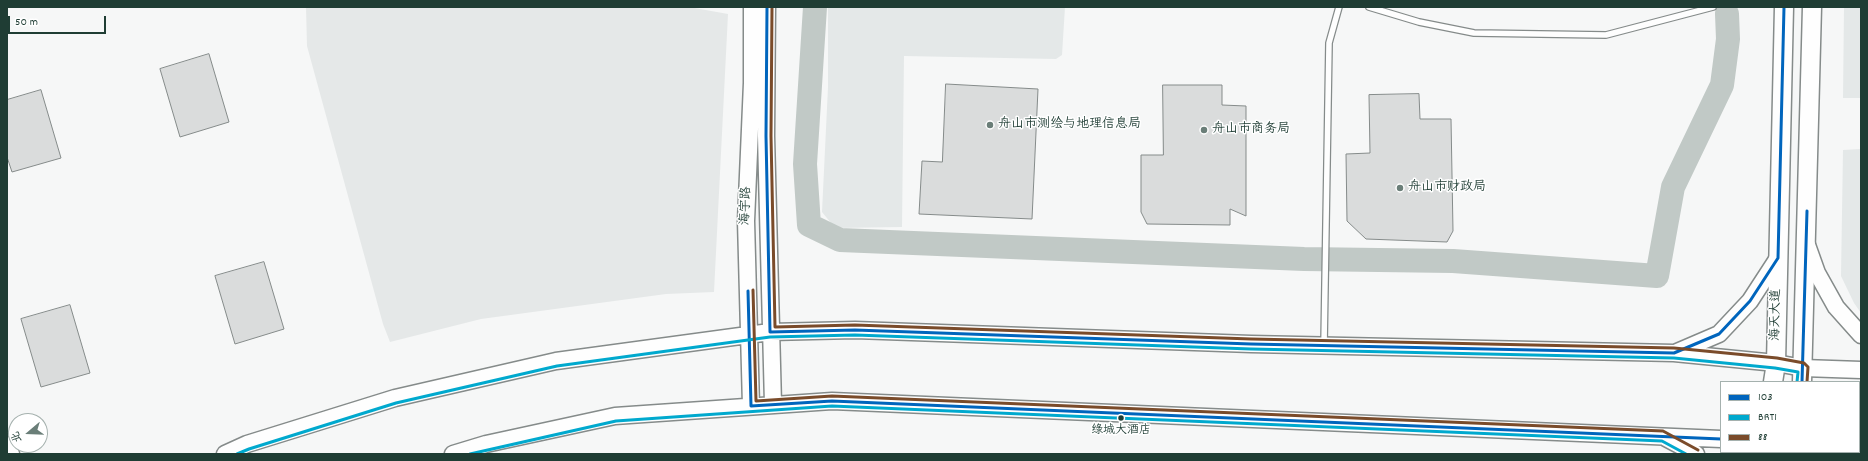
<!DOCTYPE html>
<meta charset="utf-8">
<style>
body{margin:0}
#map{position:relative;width:1868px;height:461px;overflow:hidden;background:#f6f7f7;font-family:Dekko,"LXGW WenKai TC",sans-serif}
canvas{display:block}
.frame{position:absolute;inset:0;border:8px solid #1f3d34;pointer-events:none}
.legend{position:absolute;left:1720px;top:381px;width:140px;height:72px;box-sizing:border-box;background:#fff;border:1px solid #a5b1ae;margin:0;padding:5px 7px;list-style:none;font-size:12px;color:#1f3d34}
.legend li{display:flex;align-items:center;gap:8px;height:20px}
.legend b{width:20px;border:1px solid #a5b1ae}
.north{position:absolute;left:8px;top:413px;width:40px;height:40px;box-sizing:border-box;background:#fff;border:1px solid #a5b1ae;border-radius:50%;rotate:251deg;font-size:11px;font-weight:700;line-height:16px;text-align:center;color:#1f3d34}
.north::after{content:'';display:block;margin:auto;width:14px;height:18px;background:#6a7e78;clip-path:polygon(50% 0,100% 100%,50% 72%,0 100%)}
.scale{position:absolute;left:8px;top:16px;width:98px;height:18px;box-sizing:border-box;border:2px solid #1f3d34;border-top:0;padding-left:5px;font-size:12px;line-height:14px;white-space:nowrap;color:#1f3d34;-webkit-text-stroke:3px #fff;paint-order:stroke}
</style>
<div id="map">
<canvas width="1868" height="461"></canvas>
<div class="frame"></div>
<ul class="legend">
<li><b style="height:5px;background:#0065bd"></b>103</li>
<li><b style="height:5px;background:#00a9ce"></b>BRT1</li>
<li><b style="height:5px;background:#7a4b2a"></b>88</li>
</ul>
<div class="north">北</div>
<div class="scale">50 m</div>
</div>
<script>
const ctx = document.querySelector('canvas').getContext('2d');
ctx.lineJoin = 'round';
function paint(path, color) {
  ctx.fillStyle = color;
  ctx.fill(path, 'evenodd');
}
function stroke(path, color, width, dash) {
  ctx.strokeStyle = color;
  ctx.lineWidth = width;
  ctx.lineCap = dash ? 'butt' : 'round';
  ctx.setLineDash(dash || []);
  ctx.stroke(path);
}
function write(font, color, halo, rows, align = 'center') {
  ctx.font = font + ' Dekko,"LXGW WenKai TC",sans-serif';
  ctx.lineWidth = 3;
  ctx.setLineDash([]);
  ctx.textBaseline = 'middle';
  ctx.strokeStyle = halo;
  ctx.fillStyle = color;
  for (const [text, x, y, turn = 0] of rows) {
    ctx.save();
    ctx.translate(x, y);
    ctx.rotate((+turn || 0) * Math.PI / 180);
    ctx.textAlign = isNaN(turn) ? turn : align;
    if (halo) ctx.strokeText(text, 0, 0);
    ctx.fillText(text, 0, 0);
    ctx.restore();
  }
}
const built = new Path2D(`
 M306 7H689L728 14 714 292 666 294 481 319 390 342 383 324 307 46Z`);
const green = new Path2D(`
 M828 7H1065L1062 55 1056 59 904 56 902 227 835 228 822 212 828 87Z
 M1844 7H1861V98H1843Z
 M1861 149V313L1854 303 1841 276 1843 150Z`);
const river = new Path2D(`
 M815 7 805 164 809 225 840 240 1304 259 1453 261 1657 276 1673 187 1722 85 1728 39 1727 14`);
const building = new Path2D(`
 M209 54 229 122 180 137 160 69Z
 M946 84 1038 89 1032 219 919 214 922 161 942 162Z
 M1163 85H1222V105L1246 106V216L1230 209V225L1147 224 1141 212V155H1163Z
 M41 90 61 158 12 172 7 157V100Z
 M1419 94 1420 119H1451L1453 231 1447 242 1366 239 1347 221 1346 154 1370 153 1369 95Z
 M264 262 284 329 235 344 215 276Z
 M70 305 90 373 41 387 21 319Z`);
const lane = new Path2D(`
 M1369 7 1419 22 1474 33 1606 35 1713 7
 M1324 345 1329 43 1339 7`);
const secondary = new Path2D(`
 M767 7 766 136 773 404
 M1807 245 1817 273 1836 307 1861 335
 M1677 352 1719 334 1750 301 1778 258
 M751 406 746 221 752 83V7
 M1666 438 1696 454
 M7 445 11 454
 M1859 445H1861
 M225 454 247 444 395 398 556 361 770 332 855 330 1251 344 1674 353 1776 363 1803 368 1861 370
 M453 454 486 444 615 416 832 401 1721 439`);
const primary = new Path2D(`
 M1773 382 1776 363 1784 7
 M1802 382 1812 7
 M1768 454V452
 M1796 454V452`);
const bus1 = new Path2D(`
 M767 7 766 136 770 332 855 330 1251 344 1674 353 1719 334 1750 301 1778 258 1784 7
 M748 291 751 406 832 401 1721 439
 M1802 382 1807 211`);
const bus2 = new Path2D(`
 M237 454 249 449 396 403 557 366 770 337 855 335 1251 349 1674 358 1775 368 1798 372 1797 382
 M470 454 616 421 832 406 1662 441 1686 454`);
const bus3 = new Path2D(`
 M772 7 771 136 775 327 855 325 1251 339 1674 348 1777 358 1804 363 1808 367 1807 382
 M753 290 756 401 832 396 1663 431 1698 450`);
const markers = [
 [990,125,4,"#6a7e78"],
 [1204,130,4,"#6a7e78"],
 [1400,188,4,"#6a7e78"],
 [1121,418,3.5,"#1f3d34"]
];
const busNames = [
 ["绿城大酒店",1121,431]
];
const poiNames = [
 ["舟山市测绘与地理信息局",998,125],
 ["舟山市商务局",1212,130],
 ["舟山市财政局",1408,188]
];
const streetNames = [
 ["海宇路",747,206,-88],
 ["海天大道",1777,315,-89]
];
paint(built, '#e5e8e8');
paint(green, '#e4e8e8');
stroke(river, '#c1c9c6', 24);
paint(building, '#dadcdc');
stroke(building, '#858b8a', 1);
stroke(lane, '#858b8a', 8);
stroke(secondary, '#858b8a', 19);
stroke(primary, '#858b8a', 21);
stroke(lane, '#fefefe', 5.5);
stroke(secondary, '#fefefe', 16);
stroke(primary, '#fefefe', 18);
stroke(bus1, '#0065bd', 3);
stroke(bus2, '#00a9ce', 3);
stroke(bus3, '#7a4b2a', 3);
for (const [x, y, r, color] of markers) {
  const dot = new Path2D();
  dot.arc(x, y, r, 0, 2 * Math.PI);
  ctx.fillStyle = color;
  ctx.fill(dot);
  stroke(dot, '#fff', 1.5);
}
write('12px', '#1f3d34', '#fff', busNames);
write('13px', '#1f3d34', '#fff', poiNames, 'left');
write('13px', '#1f3d34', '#fff', streetNames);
</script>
